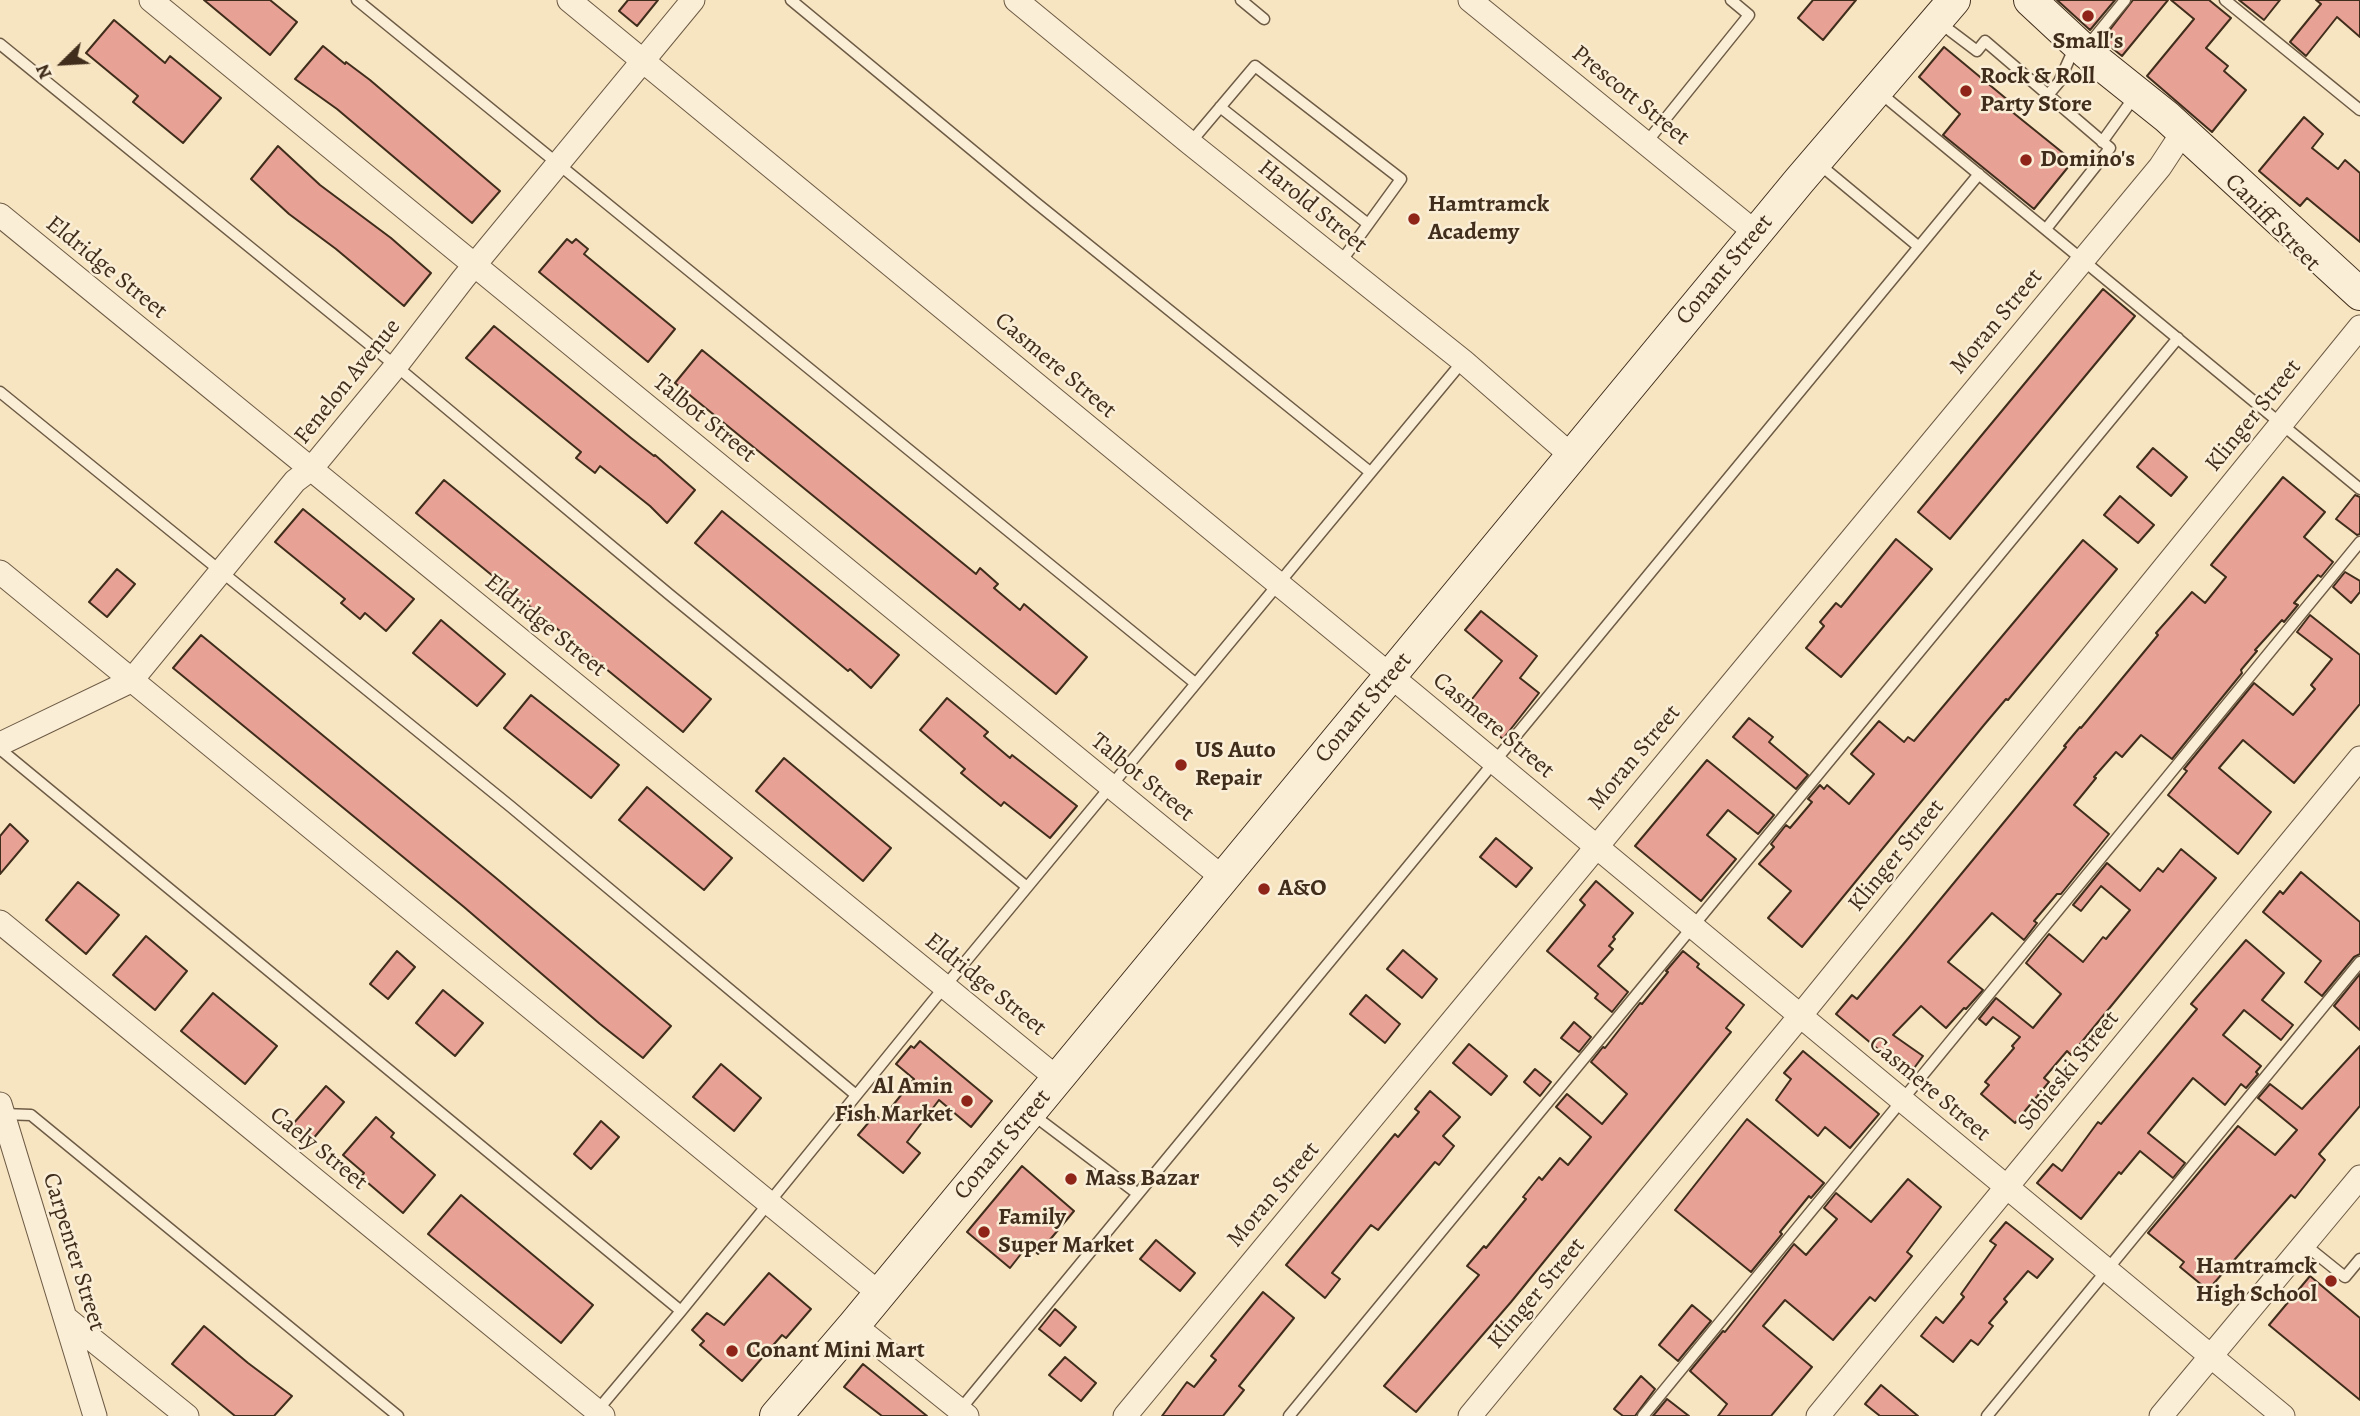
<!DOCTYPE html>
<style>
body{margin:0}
#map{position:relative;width:2360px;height:1416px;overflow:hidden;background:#f7e5c2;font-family:Alegreya,serif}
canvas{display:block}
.north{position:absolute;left:28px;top:28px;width:70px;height:70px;-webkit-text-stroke:5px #faeed7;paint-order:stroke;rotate:246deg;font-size:19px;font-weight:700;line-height:28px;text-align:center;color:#402d1b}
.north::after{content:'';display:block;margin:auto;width:24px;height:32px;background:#402d1b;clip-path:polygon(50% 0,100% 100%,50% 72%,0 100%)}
</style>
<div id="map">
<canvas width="2360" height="1416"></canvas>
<div class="north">N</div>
</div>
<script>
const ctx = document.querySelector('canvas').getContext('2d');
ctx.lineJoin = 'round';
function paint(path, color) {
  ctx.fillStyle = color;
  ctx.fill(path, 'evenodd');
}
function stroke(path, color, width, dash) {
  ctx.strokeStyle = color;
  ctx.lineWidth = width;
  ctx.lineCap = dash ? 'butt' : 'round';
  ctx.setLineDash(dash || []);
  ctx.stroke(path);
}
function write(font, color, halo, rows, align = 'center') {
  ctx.font = font + ' Alegreya,serif';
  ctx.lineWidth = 5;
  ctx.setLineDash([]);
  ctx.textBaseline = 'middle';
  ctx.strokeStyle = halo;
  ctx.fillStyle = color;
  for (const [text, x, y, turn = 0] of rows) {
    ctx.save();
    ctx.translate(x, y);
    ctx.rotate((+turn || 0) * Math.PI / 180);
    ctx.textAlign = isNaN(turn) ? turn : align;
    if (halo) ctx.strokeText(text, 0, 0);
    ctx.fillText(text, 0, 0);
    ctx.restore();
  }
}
const building = new Path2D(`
 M204 0H270L297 22 270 55Z
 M628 0H658L637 26 619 11Z
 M1813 0H1856L1823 40 1798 18Z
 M2057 0H2115L2090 30Z
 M2133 0H2168L2122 56 2102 40Z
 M2171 0H2209L2231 18 2206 48 2228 66 2224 71 2246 90 2212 132 2147 76 2194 19Z
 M2239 0H2280L2264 20Z
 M2316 0H2360V37L2337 17 2306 56 2290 42 2321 4Z
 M114 20 165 63 170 56 221 98 183 143 133 102 138 96 86 53Z
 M323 46 345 64 346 62 370 80 500 191 472 223 337 109 295 79Z
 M1944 47 2015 106 2011 111 2073 161 2034 209 1943 135 1960 114 1919 77Z
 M2304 117 2323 134 2312 148 2338 169 2345 160 2360 173V242L2307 198 2300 206 2259 171Z
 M278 146 320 185 391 238 431 273 404 306 336 249 289 214 251 179Z
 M567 239 572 243 576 239 588 249 584 254 675 329 648 362 539 272Z
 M2103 289 2135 316 1950 539 1918 512Z
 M494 326 631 438 654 456 655 455 695 490 667 523 650 506 600 466 595 473 576 458 581 452 466 358Z
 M702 350 976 574 980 568 998 584 994 588 1020 610 1024 604 1087 657 1056 694 675 383Z
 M2153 448 2187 477 2171 496 2137 467Z
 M2283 477 2325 512 2304 537 2333 562 2321 577 2318 575 2294 603 2298 605 2284 622 2282 620 2255 650 2257 651 2241 670 2242 673 2172 759 2141 735 2122 757 2116 752 2094 777 2096 778 2074 805 2109 834 2061 894H2057L2034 921 2037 923 2024 940 1992 913 1948 962 1983 990 1966 1009 1964 1008 1946 1028 1921 1006 1893 1035 1923 1056 1909 1075 1836 1014 1852 995 1857 999 1906 941 2066 747 2064 746 2080 727 2081 728 2158 635 2156 633 2172 615 2192 592 2205 603 2226 577 2211 565Z
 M444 480 711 699 683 732 416 513Z
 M2355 495 2360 497V534L2357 535 2336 519Z
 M2120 496 2154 525 2138 543 2104 515Z
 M303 509 414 599 386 631 365 613 360 619 341 603 345 599 275 542Z
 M722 511 899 655 871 688 850 669 848 671 695 543Z
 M1896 539 1932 569 1841 677 1806 648 1824 626 1820 622 1836 603 1841 607Z
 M2083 540 2117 569 2008 700 2006 699 1984 725 1802 947 1768 918 1791 891 1759 864 1774 847 1771 844 1786 825 1790 828 1812 802 1808 799 1820 785 1824 789 1827 785 1849 804 1874 774 1851 754 1879 721 1904 742 1908 737 1914 741Z
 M117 569 135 584 107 617 89 602Z
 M2345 572 2360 581V592L2351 603 2333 587Z
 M1481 611 1537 656 1520 678 1539 693 1503 739 1465 708 1502 661 1465 630Z
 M2310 615 2360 655V704L2294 783 2243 740 2219 768 2271 812 2238 854 2168 795 2187 771 2184 769 2254 683 2293 715 2315 689 2311 685 2332 659 2297 632Z
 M441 620 505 674 477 706 413 653Z
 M201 635 496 878 671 1026 643 1058 600 1024 464 907 173 668Z
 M531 695 619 765 591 798 504 728Z
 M947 698 988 732 984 736 1010 758 1012 755 1077 806 1050 838 1004 802 1001 806 979 788 961 773 965 769 920 730Z
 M1749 718 1773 737 1769 742 1808 775 1796 789 1733 737Z
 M784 758 891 848 863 881 756 791Z
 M1707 760 1774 815 1758 834 1728 810 1707 835 1736 859 1701 901 1635 846Z
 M647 787 732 858 704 890 619 820Z
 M10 824 28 841 0 874V836Z
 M1496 838 1532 868 1516 887 1480 857Z
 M2181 849 2216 878 2071 1055 2067 1051 2044 1078 2049 1082 2015 1123 1981 1094 1989 1085 1985 1082 2014 1048 2012 1046 2020 1037 1993 1017 1986 1025 1979 1019 1996 998 2033 1028 2061 994 2026 963 2049 934 2083 962 2103 937 2106 939 2130 910 2101 886 2081 911 2073 905 2107 863 2140 891 2158 868 2163 872Z
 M2301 872 2360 922V954L2354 957 2322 996 2305 982 2321 961 2263 912 2280 891 2283 894Z
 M1596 881 1633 913 1613 937 1615 939 1609 946 1613 949 1598 966 1628 992 1612 1012 1595 998 1598 994 1547 951 1585 905 1580 900Z
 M78 882 119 915 86 954 46 920Z
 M146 936 187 971 155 1010 113 975Z
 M2246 940 2284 973 2262 1000 2293 1025 2281 1040 2244 1010 2223 1035 2261 1066 2256 1072 2258 1074 2246 1088 2241 1084 2225 1105 2193 1078 2148 1133 2185 1163 2173 1178 2140 1151 2121 1174 2119 1172 2081 1219 2037 1183 2053 1164 2062 1171 2098 1122 2101 1124 2197 1009 2191 1004Z
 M1403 950 1437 979 1422 998 1387 969Z
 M397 951 415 967 388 999 370 984Z
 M1683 951 1699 964 1697 967 1744 1005 1726 1028 1731 1032 1511 1302 1416 1412 1384 1386 1479 1275 1467 1266 1484 1246 1486 1248 1526 1199 1523 1197 1539 1177 1542 1180 1560 1158 1568 1165 1591 1137 1556 1107 1567 1094 1602 1124 1627 1094 1591 1062 1603 1047 1605 1048 1640 1003 1642 1004 1668 972 1666 971Z
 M2360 974V1030L2334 1006Z
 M443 990 483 1023 455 1056 416 1023Z
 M213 993 277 1046 245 1084 181 1031Z
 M1366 995 1400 1024 1385 1043 1350 1014Z
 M1574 1022 1591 1037 1579 1052 1561 1038Z
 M920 1041 992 1101 971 1127 939 1100 907 1142 920 1153 903 1173 858 1135 875 1115 881 1120 914 1079 896 1064 911 1046 914 1048Z
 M1469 1044 1507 1076 1491 1095 1453 1063Z
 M2360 1046V1106L2319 1154 2325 1160 2295 1198 2291 1195 2208 1290 2180 1267 2184 1262 2148 1233 2238 1126 2275 1155 2297 1130 2258 1098 2270 1084 2302 1109Z
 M1803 1051 1879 1114 1850 1148 1825 1127 1818 1136 1776 1100 1791 1079 1784 1073Z
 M721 1064 761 1098 734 1131 693 1097Z
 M1535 1069 1551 1082 1540 1096 1524 1082Z
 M326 1086 344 1102 312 1140 293 1124Z
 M1430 1091 1460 1117 1443 1136 1454 1146 1439 1165 1435 1162 1378 1230 1371 1225 1332 1273 1340 1279 1325 1298 1286 1265 1395 1134 1398 1137 1419 1112 1415 1109Z
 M376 1117 394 1133 391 1137 435 1175 403 1213 361 1177 364 1173 343 1155Z
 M1747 1119 1824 1183 1811 1198 1809 1196 1780 1232 1782 1234 1751 1272 1675 1210Z
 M601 1121 619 1137 591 1169 574 1154Z
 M1022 1166 1074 1211 1038 1254 1028 1245 1010 1268 967 1232Z
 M1908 1179 1941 1207 1907 1252 1912 1256 1875 1301 1870 1297 1833 1340 1785 1300 1763 1326 1812 1367 1771 1416H1718L1727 1404 1690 1371 1723 1331 1725 1332 1794 1244 1806 1255 1837 1219 1824 1208 1836 1193 1871 1222Z
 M461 1195 593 1305 561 1343 428 1234Z
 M2006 1222 2053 1259 2037 1278 2028 1271 2004 1299 2007 1302 1989 1323 1993 1326 1978 1345 1971 1340 1953 1362 1921 1336 1936 1317 1943 1323 1964 1297 1961 1294 1996 1245 1990 1241Z
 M1156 1240 1195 1273 1180 1291 1140 1259Z
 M769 1273 811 1309 786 1338 782 1335 742 1381 700 1345 704 1341 692 1330 707 1313 724 1325Z
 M2310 1276 2360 1318V1400L2269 1325Z
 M1263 1292 1294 1318 1239 1386 1244 1390 1223 1416H1162L1187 1382 1194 1387 1216 1360 1211 1356Z
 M1692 1305 1711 1321 1678 1361 1659 1345Z
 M1055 1309 1076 1327 1060 1346 1039 1329Z
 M204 1326 248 1363 292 1396 274 1416H235L172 1364Z
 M1065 1357 1096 1383 1081 1401 1049 1375Z
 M863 1364 927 1416H882L844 1387Z
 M1641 1376 1655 1389 1635 1416H1623L1614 1409Z
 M1881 1385 1918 1416H1880L1865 1404Z
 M1667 1399 1689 1416H1653Z`);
const lane = new Path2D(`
 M357 0 1195 683
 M791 0 1035 202 1370 472
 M1241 0 1264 19
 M2225 0 2360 110
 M1940 23 1977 51 1985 41 2110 148 2046 229
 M0 44 396 366 670 595 1027 887
 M1879 92 2360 489
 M2048 95 2059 82 2077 42 2094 38 2125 0
 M1220 107 1368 224
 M2102 142 2135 96
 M1190 143 1255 66 1401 179 1340 263
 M1646 143 1749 15 1731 0
 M1819 164 1919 247
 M0 392 510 806 856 1095
 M0 749 681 1311
 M3 1114 31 1115 398 1416
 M1032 1114 1138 1194
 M2304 1244 2345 1277 2360 1259
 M959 1411 1979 174
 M596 1412 681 1311 932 1002 1463 361
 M1289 1416 2178 338
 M1643 1416 2360 542
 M1987 1416 2360 962`);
const street = new Path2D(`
 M151 0 1223 878
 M569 0 1410 692 2283 1416
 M1016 0 1190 143 1463 361 1572 456
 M1470 0 1756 233
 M0 215 1058 1079
 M0 572 880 1294
 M0 744 131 681 295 481 311 469 396 366 463 279 693 0
 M0 922 603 1416
 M0 1104 95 1416
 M67 1319 187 1416
 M854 1325 967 1416
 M1125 1416 2160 167 2183 132
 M1470 1416 1800 1016 2360 327
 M1818 1416 2360 758
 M2161 1416 2360 1177`);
const secondary = new Path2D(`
 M2030 0 2087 53 2167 117 2360 294
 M776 1416 854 1325 1799 181 1954 0`);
const markers = [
 [2088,16,7,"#8f2418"],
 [1966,91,7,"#8f2418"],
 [2026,160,7,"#8f2418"],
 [1414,219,7,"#8f2418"],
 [1181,765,7,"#8f2418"],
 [1264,889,7,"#8f2418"],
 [967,1101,7,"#8f2418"],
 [1071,1179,7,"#8f2418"],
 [984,1232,7,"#8f2418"],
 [2331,1281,7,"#8f2418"],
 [732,1351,7,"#8f2418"]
];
const poiNames = [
 ["Small's",2088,42,"center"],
 ["Rock & Roll",1980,77],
 ["Party Store",1980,105],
 ["Domino's",2040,160],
 ["Hamtramck",1428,205],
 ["Academy",1428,233],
 ["US Auto",1195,751],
 ["Repair",1195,779],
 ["A&O",1278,889],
 ["Al Amin",953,1087,"right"],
 ["Fish Market",953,1115,"right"],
 ["Mass Bazar",1085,1179],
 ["Family",998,1218],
 ["Super Market",998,1246],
 ["Hamtramck",2317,1267,"right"],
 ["High School",2317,1295,"right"],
 ["Conant Mini Mart",746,1351]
];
const streetNames = [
 ["Prescott Street",1630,96,39],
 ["Harold Street",1312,207,39],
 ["Caniff Street",2272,223,46],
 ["Eldridge Street",106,268,39],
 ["Conant Street",1725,270,-50],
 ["Moran Street",1997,322,-50],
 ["Casmere Street",1055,366,40],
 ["Fenelon Avenue",348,382,-51],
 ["Klinger Street",2254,416,-51],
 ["Talbot Street",704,419,39],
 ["Eldridge Street",545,626,39],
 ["Conant Street",1364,708,-50],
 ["Casmere Street",1493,726,40],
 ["Moran Street",1635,758,-50],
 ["Talbot Street",1142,778,39],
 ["Klinger Street",1897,856,-51],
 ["Eldridge Street",985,985,39],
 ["Sobieski Street",2069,1071,-51],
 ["Casmere Street",1929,1089,40],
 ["Conant Street",1003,1145,-50],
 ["Caely Street",318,1149,39],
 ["Moran Street",1274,1195,-50],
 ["Carpenter Street",73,1252,73],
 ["Klinger Street",1537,1294,-50]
];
paint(building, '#e7a195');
stroke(building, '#402d1b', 2);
stroke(lane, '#6e5b45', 13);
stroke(street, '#6e5b45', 25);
stroke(secondary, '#402d1b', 34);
stroke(lane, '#faeed7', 10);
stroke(street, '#faeed7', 23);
stroke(secondary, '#faeed7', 32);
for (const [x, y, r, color] of markers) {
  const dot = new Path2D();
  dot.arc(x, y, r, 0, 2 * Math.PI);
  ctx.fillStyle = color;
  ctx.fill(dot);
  stroke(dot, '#faeed7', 2.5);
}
write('bold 24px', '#402d1b', '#faeed7', poiNames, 'left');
write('24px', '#402d1b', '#faeed7', streetNames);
</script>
